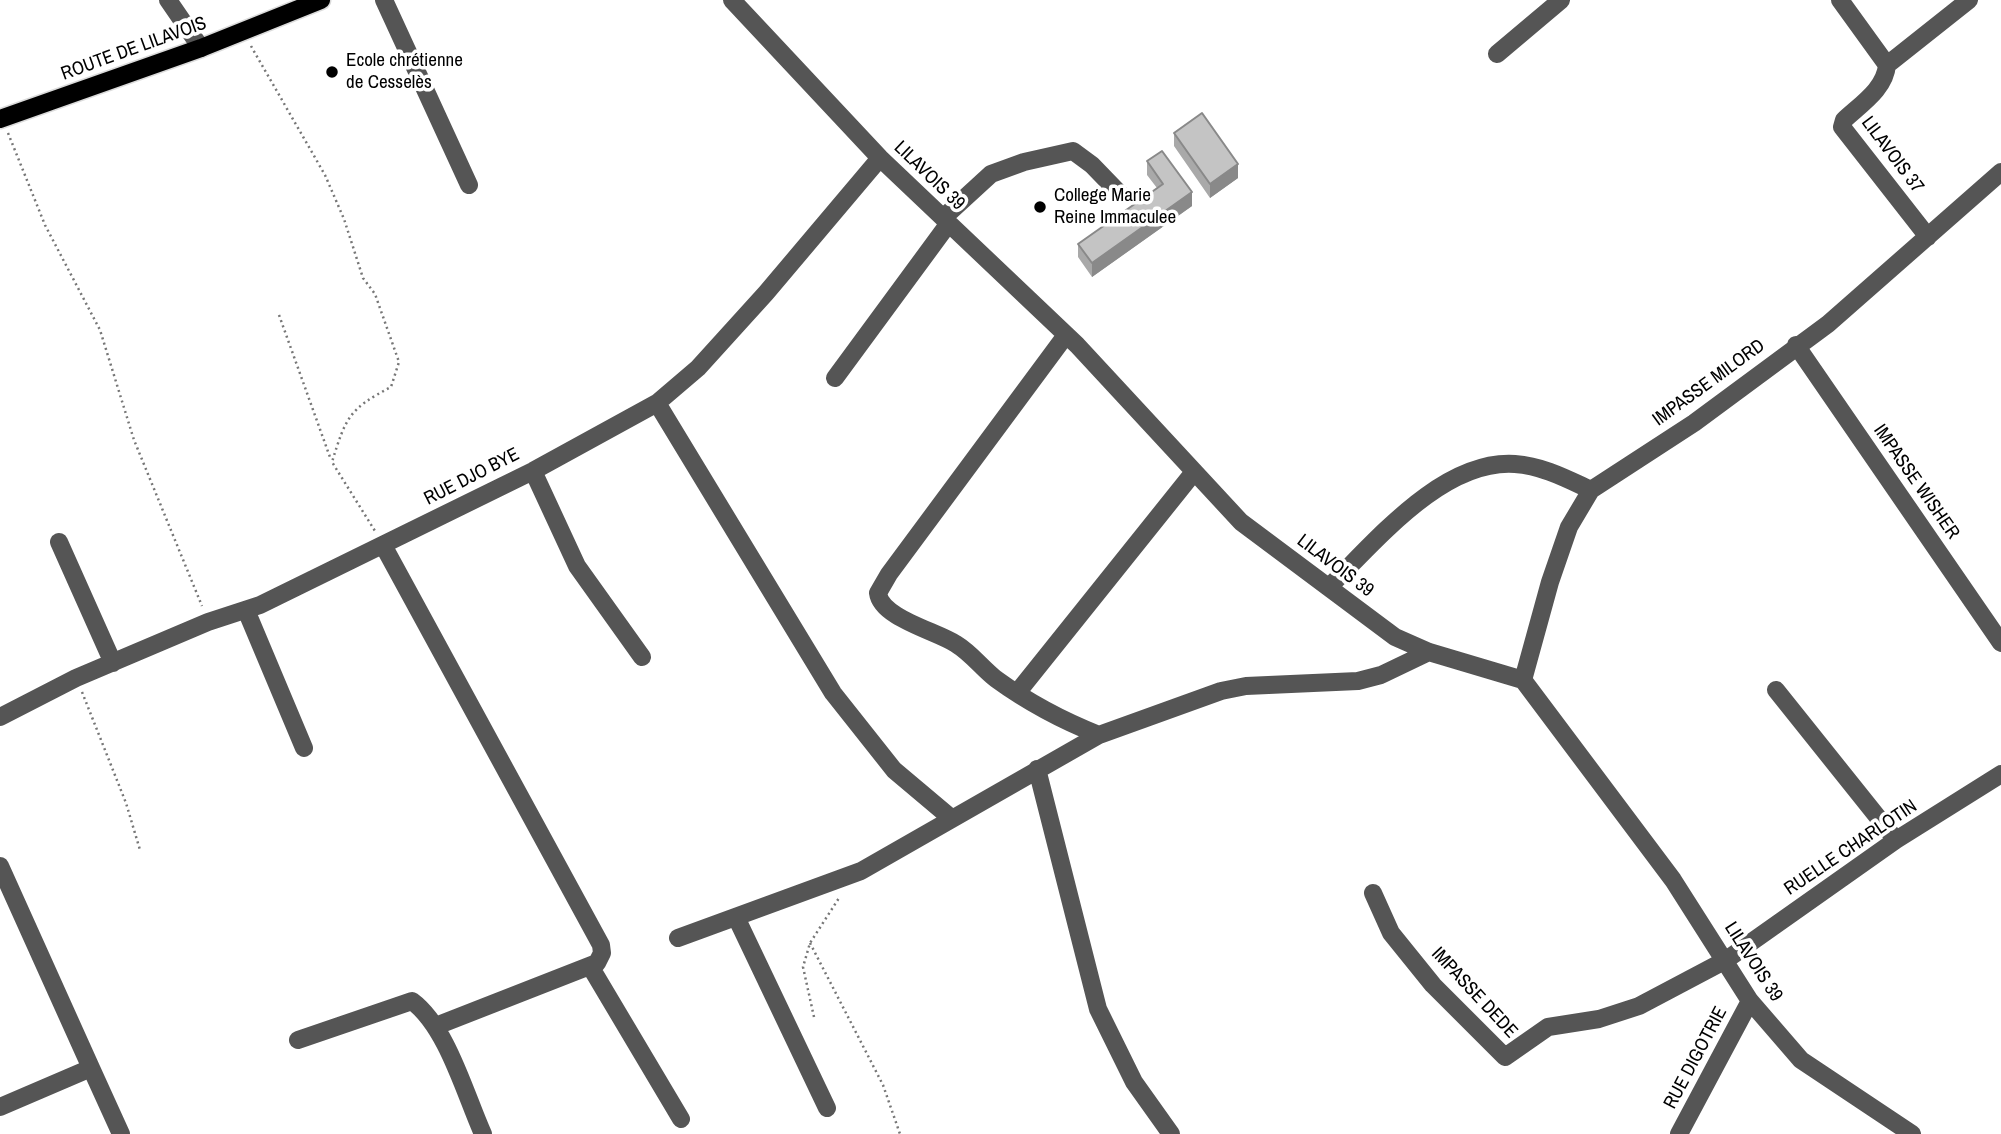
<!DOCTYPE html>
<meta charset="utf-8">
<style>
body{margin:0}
canvas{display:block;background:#fff}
</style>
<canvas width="2001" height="1134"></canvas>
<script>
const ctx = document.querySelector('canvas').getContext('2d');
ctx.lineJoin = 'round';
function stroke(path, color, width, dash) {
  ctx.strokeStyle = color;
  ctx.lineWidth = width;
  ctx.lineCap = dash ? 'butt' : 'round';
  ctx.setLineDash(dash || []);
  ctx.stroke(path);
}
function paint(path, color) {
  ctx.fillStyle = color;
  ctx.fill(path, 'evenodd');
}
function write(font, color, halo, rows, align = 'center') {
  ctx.font = font + ' "Archivo Narrow",sans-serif';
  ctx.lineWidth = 7;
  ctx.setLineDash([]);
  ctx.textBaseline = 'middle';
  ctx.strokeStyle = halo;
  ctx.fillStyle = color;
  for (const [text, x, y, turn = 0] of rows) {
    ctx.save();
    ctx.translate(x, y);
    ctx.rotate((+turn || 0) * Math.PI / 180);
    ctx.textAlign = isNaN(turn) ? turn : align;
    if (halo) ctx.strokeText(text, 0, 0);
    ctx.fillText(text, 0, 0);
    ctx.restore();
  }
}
const path = new Path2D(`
 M251 46 325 175 344 219 363 278 375 294 399 362 391 387C349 409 346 417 332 462L375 531
 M8 133 45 225 100 330 134 440 202 606
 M279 315 331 460
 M82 692 126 803 140 850
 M810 943 883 1085 900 1134
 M814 1017 803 967 810 943 839 898`);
const minor = new Path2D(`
 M168 0 201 48
 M384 0 469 185
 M732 0 880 158 1077 345 1241 522 1395 637 1429 652 1523 680 1673 880 1750 1001 1801 1060 1912 1134
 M1840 0 1887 65C1885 89 1861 104 1844 120L1842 127 1928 237
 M1497 54 1561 0
 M1887 65 1969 0
 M943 218 991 174 1024 162 1073 151 1092 165 1121 195
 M1066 335 889 574 878 593C881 618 936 631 956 644 971 653 982 668 996 679 1029 703 1061 720 1099 735
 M1796 345 2001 643
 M835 378 949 223
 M657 403 833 693 894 770 951 818
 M533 471 577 566 642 657
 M59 542 113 663
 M383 545 601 945 602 953 597 963 436 1026
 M1329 587C1376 541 1443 459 1515 464 1543 466 1567 479 1591 490
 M246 610 304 748
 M1523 680 1550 582 1569 527 1591 490 1694 423 1828 324 2001 172
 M1776 690 1896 840
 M1017 693 1194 472
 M0 717 76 678 208 622 260 605 533 471 657 403 698 368 766 293 880 158
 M1037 769 1098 1009 1134 1082 1171 1134
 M0 866 91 1068
 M1373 893 1391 933 1433 985 1505 1057 1548 1027 1599 1019 1639 1006 1726 960 1896 840 2001 774
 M736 917 827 1108
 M678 938 861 871 1099 735 1221 691 1246 686 1358 681 1381 675 1429 652
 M590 966 681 1119
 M298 1040 412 1001C447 1027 465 1094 483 1134
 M0 1107 91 1068 121 1134
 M1679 1134 1750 1001`);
const major = new Path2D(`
 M0 119 201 48 321 0`);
const wall = new Path2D(`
 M1174 133 1238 178 1210 198 1174 146Z
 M1147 161 1192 206 1092 277 1078 257V244L1157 188 1147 175Z`);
const shadedWall = new Path2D(`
 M1238 164V178L1210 198V184Z
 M1192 192V206L1092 277V263Z`);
const building = new Path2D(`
 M1202 113 1238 164 1210 184 1174 133Z
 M1162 151 1192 192 1092 263 1078 244 1163 184 1147 161Z`);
const markers = [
 [332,72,7,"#000"],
 [1040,207,7,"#000"]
];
const streetNames = [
 ["ROUTE DE LILAVOIS",134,49,-20],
 ["LILAVOIS 37",1892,155,53],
 ["LILAVOIS 39",929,176,44],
 ["IMPASSE MILORD",1709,383,-36],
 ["RUE DJO BYE",472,477,-27],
 ["IMPASSE WISHER",1916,482,55],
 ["LILAVOIS 39",1335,566,37],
 ["RUELLE CHARLOTIN",1851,848,-34],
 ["LILAVOIS 39",1753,962,57],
 ["IMPASSE DEDE",1474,993,47],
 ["RUE DIGOTRIE",1696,1058,-62]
];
const poiNames = [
 ["Ecole chrétienne",346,61],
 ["de Cesselès",346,83],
 ["College Marie",1054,196],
 ["Reine Immaculee",1054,218]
];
stroke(major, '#dbdbdb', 21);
stroke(path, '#777', 2.5, [2, 3.5]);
stroke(minor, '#555', 18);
stroke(major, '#000', 18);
paint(wall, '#a9a9a9');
paint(shadedWall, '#898989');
paint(building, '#c4c4c4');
stroke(building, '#898989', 2);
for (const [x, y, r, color] of markers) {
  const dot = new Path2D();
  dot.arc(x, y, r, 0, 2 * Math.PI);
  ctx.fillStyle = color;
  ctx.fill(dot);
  stroke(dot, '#fff', 2.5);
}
write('19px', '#000', '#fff', streetNames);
write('19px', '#000', '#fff', poiNames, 'left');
</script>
